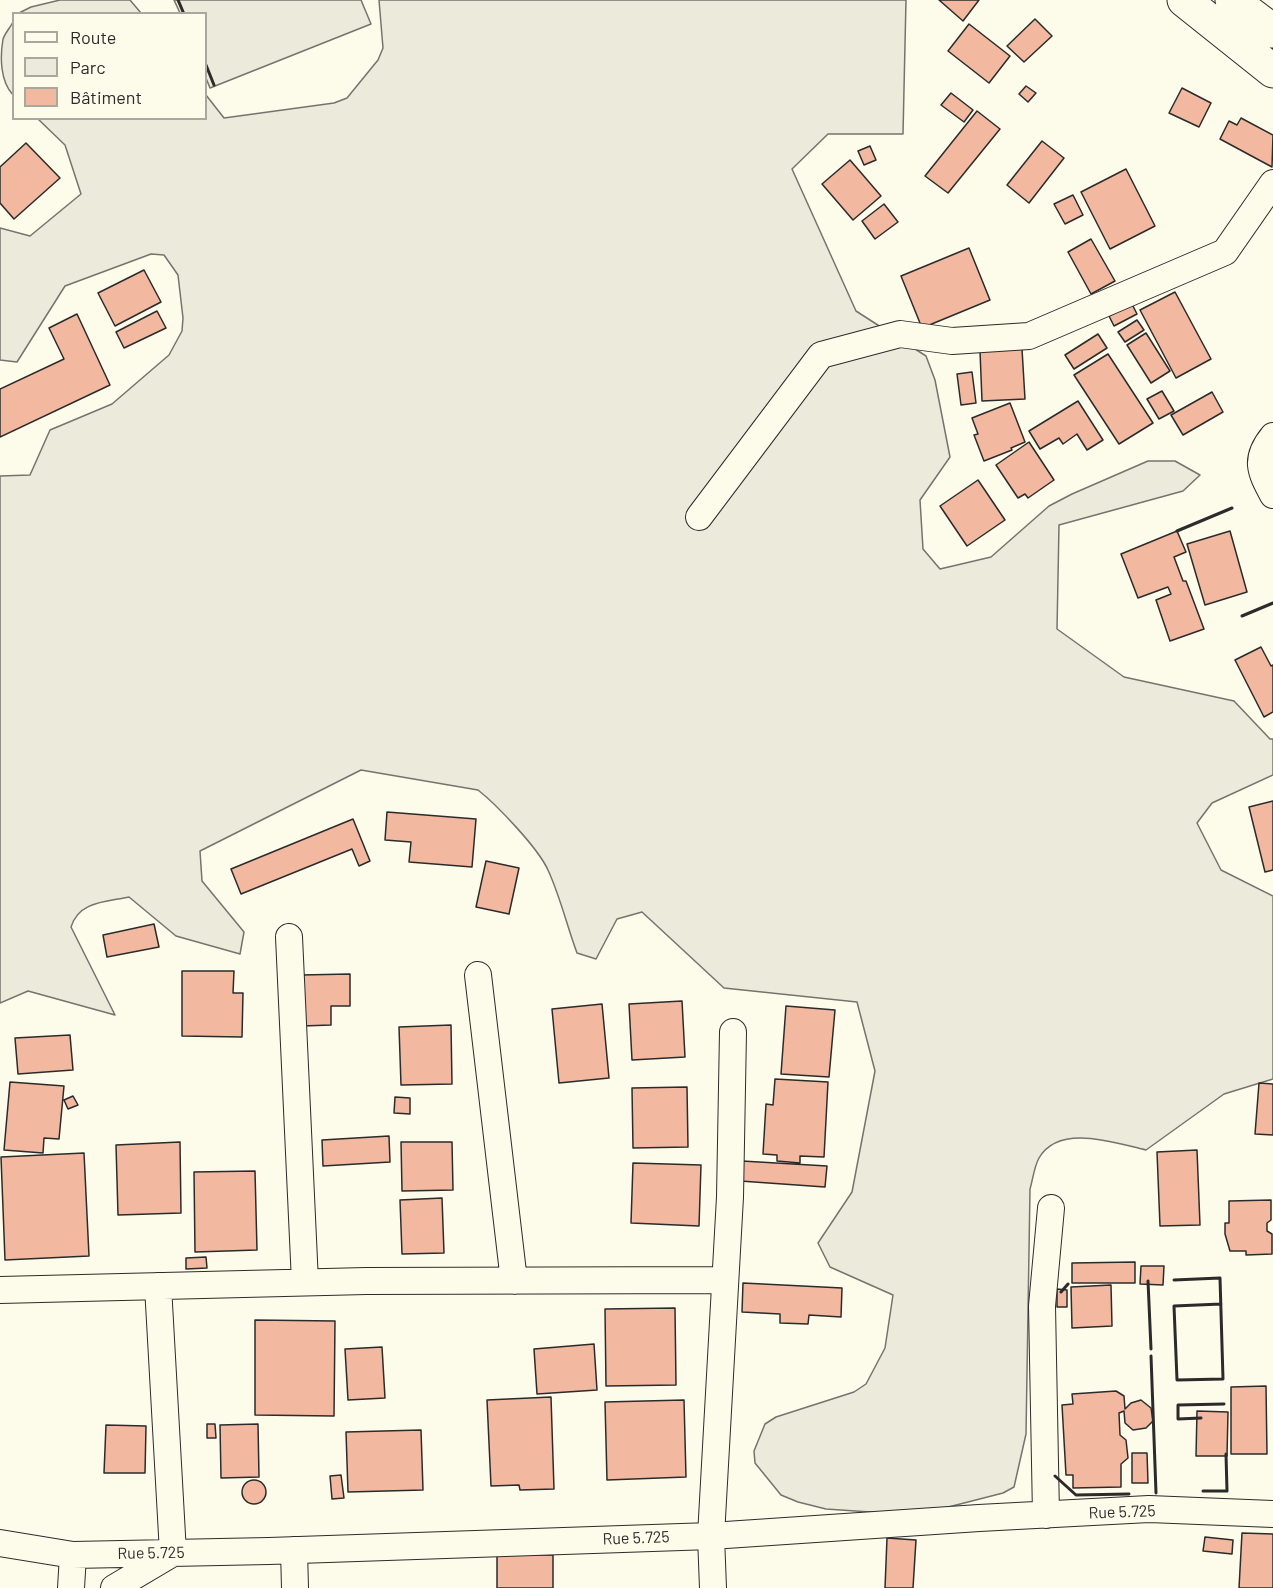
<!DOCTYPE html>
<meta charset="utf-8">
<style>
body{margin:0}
#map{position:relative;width:1273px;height:1588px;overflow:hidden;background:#fdfbea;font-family:Barlow,sans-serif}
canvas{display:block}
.legend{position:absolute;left:12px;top:12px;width:195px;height:108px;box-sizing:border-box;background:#fdfbea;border:2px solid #a9a89e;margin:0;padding:8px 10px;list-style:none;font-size:18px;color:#2b2b2b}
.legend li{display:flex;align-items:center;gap:12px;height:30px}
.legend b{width:30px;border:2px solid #a9a89e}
</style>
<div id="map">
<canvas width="1273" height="1588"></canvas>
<ul class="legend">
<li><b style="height:8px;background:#fdfbea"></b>Route</li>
<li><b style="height:16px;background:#ecebdb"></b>Parc</li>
<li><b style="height:16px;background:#f2b8a0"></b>Bâtiment</li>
</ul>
</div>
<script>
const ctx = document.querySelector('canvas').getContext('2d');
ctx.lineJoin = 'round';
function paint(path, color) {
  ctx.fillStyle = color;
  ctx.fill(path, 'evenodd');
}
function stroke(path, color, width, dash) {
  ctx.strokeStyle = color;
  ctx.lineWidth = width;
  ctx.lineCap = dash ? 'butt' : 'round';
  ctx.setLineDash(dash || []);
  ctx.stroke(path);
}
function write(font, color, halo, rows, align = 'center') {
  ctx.font = font + ' Barlow,sans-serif';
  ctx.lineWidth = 4.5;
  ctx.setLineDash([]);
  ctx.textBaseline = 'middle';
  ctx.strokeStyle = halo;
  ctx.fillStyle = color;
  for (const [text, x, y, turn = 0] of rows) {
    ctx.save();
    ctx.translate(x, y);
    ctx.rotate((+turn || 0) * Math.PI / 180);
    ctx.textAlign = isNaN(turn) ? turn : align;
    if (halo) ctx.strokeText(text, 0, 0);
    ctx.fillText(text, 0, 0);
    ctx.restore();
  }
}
const green = new Path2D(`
 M60 0H130L141 13H19L31 7Z
 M174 0H361L371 24 210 88 206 78V14L180 13Z
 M379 0H906L903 134H828L792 169 856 311 926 356 935 380 950 457 920 500 923 549 940 569 991 557 1049 506 1072 494 1148 461H1175L1200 475 1183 491 1059 525 1057 629 1124 677 1234 701 1270 739H1273V775L1212 803 1197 823 1221 870 1273 896V1079L1224 1094 1146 1150C1115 1143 1059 1123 1039 1158 1034 1167 1033 1179 1030 1189L1026 1434 1014 1487 1003 1493 929 1512 900 1514 826 1509 798 1502 781 1495 755 1463 754 1451 765 1424 776 1417 854 1392 866 1384 885 1348 893 1295 830 1267 818 1243 852 1192 875 1071 857 1002 724 988 642 912 617 919 596 959 577 953C567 926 560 896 548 870 538 848 497 805 478 790L361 770 200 851 202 881 244 932 240 954 176 936 129 897C106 902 79 901 71 927L115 1015 28 991 0 1003V476L30 475 50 430 112 404 169 355 182 331 183 318 178 275 164 255 151 254 65 286 17 362 0 360V228L30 236 81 194 65 145 38 119 206 118V95L224 118 334 103 347 98 378 60 383 48Z
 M13 22V95C0 81 0 57 3 39 5 33 10 28 13 22Z`);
const building = new Path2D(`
 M939 0H979L963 21Z
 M1035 19 1052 36 1024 62 1007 46Z
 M969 24 1010 56 989 83 948 51Z
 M1026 86 1036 93 1028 102 1019 94Z
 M1182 88 1211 103 1199 127 1169 113Z
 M951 93 973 110 964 122 941 105Z
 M977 111 1000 129 948 193 925 176Z
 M1241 118 1273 135 1272 167 1220 139 1229 121 1237 125Z
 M1042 141 1064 158 1029 203 1007 185Z
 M26 143 60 178 14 219 0 203V167Z
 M870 146 876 160 864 165 858 151Z
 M850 160 881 196 853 220 822 184Z
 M1126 169 1155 226 1110 249 1081 192Z
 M1073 195 1083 215 1065 224 1054 204Z
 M884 204 898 222 875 239 862 221Z
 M1091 239 1115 281 1091 294 1068 252Z
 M969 248 990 300 922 328 901 276Z
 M144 270 161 302 115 326 98 293Z
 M1175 292 1211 359 1176 378 1140 310Z
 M1132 304 1137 314 1114 326 1109 316Z
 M157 311 166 328 124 348 116 332Z
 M77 314 110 385 0 437V389L64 359 49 328Z
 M1137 320 1144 330 1125 342 1118 332Z
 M1146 333 1170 371 1151 383 1127 345Z
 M1098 334 1107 348 1074 369 1065 355Z
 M1022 349 1025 399 982 401 980 351Z
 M1108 354 1153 423 1119 444 1074 375Z
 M972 372 976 403 961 405 957 374Z
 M1162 391 1174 411 1159 419 1147 399Z
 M1212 392 1223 412 1183 435 1171 415Z
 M1078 401 1103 440 1087 450 1077 434 1063 444 1059 438 1040 449 1029 431Z
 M1010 403 1025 442 1011 448 1012 450 984 461 974 435 978 434 972 418Z
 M1029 442 1054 480 1028 498 1025 494 1018 498 996 465Z
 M978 480 1005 520 967 546 940 506Z
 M1177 531 1186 552 1174 557 1183 581H1186L1204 629 1170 641 1156 600 1171 594 1168 587 1138 598 1121 554Z
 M1230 531 1247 592 1205 605 1187 544Z
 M1261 647 1271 666 1273 665V712L1264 717 1235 660Z
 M1273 801V870L1265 872 1249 807Z
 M387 812 476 819 472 867 409 862 411 842 385 840Z
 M353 819 370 861 359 866 352 849 241 894 231 869Z
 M486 861 519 868 509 914 476 907Z
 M154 924 159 947 107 957 103 935Z
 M182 971H234L233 993H243L242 1037 182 1036Z
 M350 974V1006H331V1025L302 1026 301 975Z
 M682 1001 685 1057 632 1060 629 1004Z
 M602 1004 609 1078 559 1083 552 1009Z
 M786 1006 835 1010 829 1077 781 1074Z
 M451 1025 452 1084 401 1085 399 1027Z
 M70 1035 73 1070 18 1074 15 1038Z
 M775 1079 828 1082 824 1157 800 1156V1163L777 1161V1155L763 1154 766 1104 773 1105Z
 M10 1082 64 1086 59 1139 44 1138 43 1153 4 1150Z
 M1259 1083 1273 1084V1135L1255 1134Z
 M687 1087 688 1147 633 1148 632 1088Z
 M73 1096 78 1105 68 1109 64 1100Z
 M395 1097 410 1098V1114L394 1113Z
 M389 1136 390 1162 323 1166 322 1140Z
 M180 1142 181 1213 118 1215 116 1145Z
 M401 1142H452L453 1190 402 1191Z
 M1197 1150 1200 1225 1160 1226 1157 1152Z
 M84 1153 89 1256 5 1260 1 1157Z
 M742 1161 827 1166 825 1187 740 1181Z
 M633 1163 701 1165 699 1226 631 1223Z
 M255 1171 257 1250 195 1252 194 1172Z
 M442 1198 444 1253 402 1254 400 1200Z
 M1271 1200V1220L1267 1223V1231L1272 1234V1254L1246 1255V1251H1230L1225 1234V1223H1229V1201Z
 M206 1257 207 1268 186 1269V1258Z
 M1135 1262V1283H1072V1263Z
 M1141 1266H1164L1163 1285 1140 1284Z
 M743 1283 842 1288 841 1317 809 1315 808 1324 780 1323V1314L742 1312Z
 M1111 1285 1112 1326 1072 1328 1071 1287Z
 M1057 1289 1067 1290V1307H1057Z
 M675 1308 676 1385 606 1386 605 1309Z
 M255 1320 335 1321 334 1416 255 1415Z
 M594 1344 597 1390 537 1394 534 1349Z
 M382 1347 385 1398 348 1400 345 1349Z
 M1266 1386 1267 1454H1231V1387Z
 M1116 1391 1124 1396 1125 1409 1131 1403 1141 1400 1151 1408 1153 1421 1146 1428 1133 1430 1125 1423 1124 1411 1119 1413 1120 1435 1126 1440 1128 1458 1121 1464V1487L1073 1488V1475H1066L1062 1405 1073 1404 1072 1394Z
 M551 1397 554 1489 520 1490 519 1485 491 1486 487 1400Z
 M684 1400 686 1477 607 1480 605 1402Z
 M1197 1411 1228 1412 1227 1456H1196Z
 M207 1424H215L216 1438H207Z
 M258 1424 259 1477 221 1478 220 1425Z
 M106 1425 146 1426 145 1473H104Z
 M421 1430 423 1490 348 1492 346 1432Z
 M1132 1453H1147L1148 1483H1132Z
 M341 1475 344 1498 332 1499 330 1476Z
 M242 1492a12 12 0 1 1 24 0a12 12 0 1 1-24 0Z
 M1242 1533 1273 1534V1588H1239Z
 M1205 1537 1233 1540 1232 1554 1203 1551Z
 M887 1538 916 1540 913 1588H885Z
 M497 1554 553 1555V1588H497Z`);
const street = new Path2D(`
 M1273 436C1254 459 1260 471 1273 495
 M699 517 821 355 900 334 952 341 1029 336 1225 252 1273 183
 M289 937 305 1282
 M478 975 514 1281
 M0 1290 366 1281 725 1280
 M1046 1515 1042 1306 1051 1208
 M0 1543 73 1555 269 1551 711 1536 979 1518 1149 1509 1273 1514
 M294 1550 295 1588
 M71 1588 73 1555
 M114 1588 173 1553 158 1286
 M713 1588 711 1536 730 1197 733 1032`);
const secondary = new Path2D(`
 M1184 0 1273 71
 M1232 0 1273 31`);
const wall = new Path2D(`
 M178 0 184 14
 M206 65 214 85
 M1177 531 1232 508
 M1242 616 1273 603
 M1174 1280 1220 1278 1223 1379 1177 1380 1174 1306 1221 1304
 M1148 1281 1151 1349
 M1061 1292 1068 1284
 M1151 1356 1156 1493
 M1201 1418 1178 1419V1405L1224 1404
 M1055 1476 1076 1495 1129 1494
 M1203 1491H1227L1226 1454`);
const streetNames = [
 ["Rue 5.725",1122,1512,-2],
 ["Rue 5.725",636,1538,-2],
 ["Rue 5.725",151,1553,-1]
];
paint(green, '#ecebdb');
stroke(green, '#74746e', 1.5);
paint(building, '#f2b8a0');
stroke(building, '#2b2b2b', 1.5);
stroke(street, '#2b2b2b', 28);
stroke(secondary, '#2b2b2b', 35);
stroke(street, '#fdfbea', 26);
stroke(secondary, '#fdfbea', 33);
stroke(wall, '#2b2b2b', 3);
write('16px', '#2b2b2b', '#fdfbea', streetNames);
</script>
